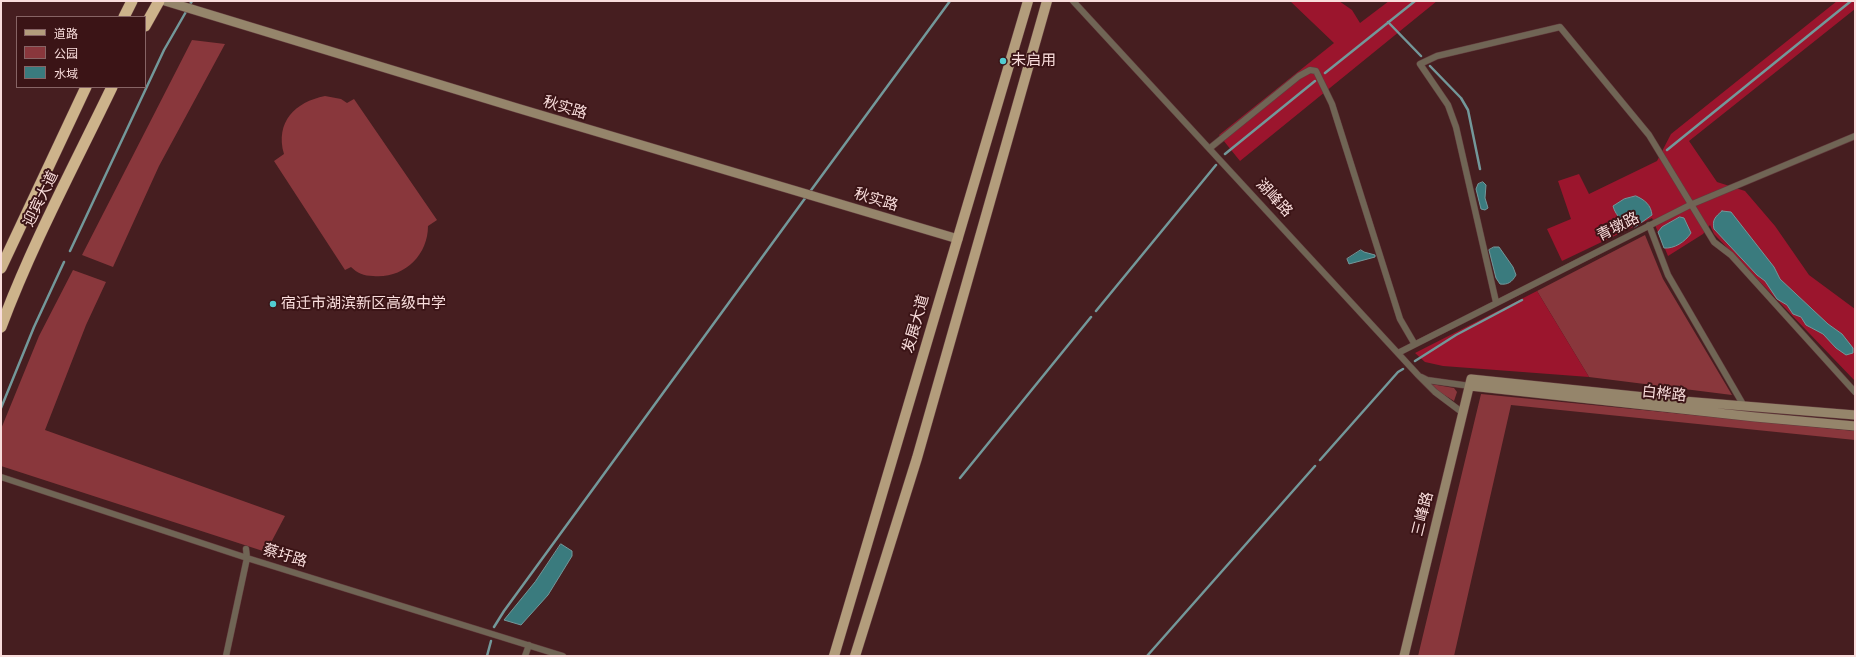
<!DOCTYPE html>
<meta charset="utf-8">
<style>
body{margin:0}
#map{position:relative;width:1856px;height:657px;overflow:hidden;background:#461e20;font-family:"Zilla Slab","Noto Sans SC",serif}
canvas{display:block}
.frame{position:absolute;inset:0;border:2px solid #f9dddc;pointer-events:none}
.legend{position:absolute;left:16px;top:16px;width:130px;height:72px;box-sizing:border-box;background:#3b1416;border:1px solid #876465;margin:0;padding:5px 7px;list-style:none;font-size:12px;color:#f9dddc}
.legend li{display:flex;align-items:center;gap:8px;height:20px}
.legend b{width:20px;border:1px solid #876465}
</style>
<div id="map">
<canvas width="1856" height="657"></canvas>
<div class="frame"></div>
<ul class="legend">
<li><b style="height:5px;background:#b39d7c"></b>道路</li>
<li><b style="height:11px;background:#89373c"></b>公园</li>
<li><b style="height:11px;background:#3a7b7e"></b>水域</li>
</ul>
</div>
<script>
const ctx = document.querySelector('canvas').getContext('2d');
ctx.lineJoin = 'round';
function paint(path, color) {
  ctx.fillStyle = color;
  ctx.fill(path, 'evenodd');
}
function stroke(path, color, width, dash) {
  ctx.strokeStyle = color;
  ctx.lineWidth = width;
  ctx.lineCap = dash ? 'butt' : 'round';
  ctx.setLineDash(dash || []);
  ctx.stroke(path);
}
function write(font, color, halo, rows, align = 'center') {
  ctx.font = font + ' "Zilla Slab","Noto Sans SC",serif';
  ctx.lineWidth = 4;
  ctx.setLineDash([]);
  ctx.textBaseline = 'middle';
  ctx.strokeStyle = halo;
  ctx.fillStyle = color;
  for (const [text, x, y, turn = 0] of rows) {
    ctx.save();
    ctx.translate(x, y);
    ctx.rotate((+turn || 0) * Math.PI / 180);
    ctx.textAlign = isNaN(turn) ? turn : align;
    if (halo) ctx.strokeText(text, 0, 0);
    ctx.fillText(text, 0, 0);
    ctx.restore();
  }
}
const green = new Path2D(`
 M192 40 225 44 159 166 113 267 82 255Z
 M325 96 341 99 347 103 354 99 437 220 428 226C428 256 403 279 373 276 364 276 357 273 351 267L345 270 274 161 284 154C275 122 295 102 325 96Z
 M1645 235 1663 279 1732 395 1589 377 1537 291Z
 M73 270 106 282 86 325 45 430 285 516 266 552 1 466V429L39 336Z
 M1431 384 1454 388 1457 392 1454 401 1433 388Z
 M1481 394 1855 431V440L1511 405 1454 656H1418Z`);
const forest = new Path2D(`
 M1290 1H1339L1352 10 1360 23 1389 1H1437L1240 161 1219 135 1334 43Z
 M1837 1H1855V9L1689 141 1717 182 1745 191 1775 226 1809 275 1855 309V381L1714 234 1710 225 1703 234 1668 256 1652 218 1562 261 1547 229 1571 219 1558 181 1579 174 1589 194 1657 161 1671 134Z
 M1537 291 1589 377 1443 366 1425 362 1415 353Z`);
const water = new Path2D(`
 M1483 182 1486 185 1485 198 1488 208 1485 210 1481 209 1476 189 1478 184Z
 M1636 196C1645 200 1651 205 1652 215L1635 227C1624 223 1616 217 1613 206L1624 199Z
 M1722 211 1731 212 1774 267 1780 279 1828 324 1842 334 1853 348V353L1846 355 1836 348 1823 334 1806 325 1801 317 1793 314 1787 305 1777 299 1765 281 1757 275 1714 229C1712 220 1715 217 1722 211Z
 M1680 217 1684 218 1691 233C1685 242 1674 249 1664 248L1658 232 1662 227Z
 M1494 247H1499L1513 267 1516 275C1512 282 1508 285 1500 284L1496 278 1489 250Z
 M1361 250 1364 252 1375 255V257L1349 264 1347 259Z
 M561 544 572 551V556L548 595 521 625 504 620 535 582Z`);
const stream = new Path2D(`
 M189 6 192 1
 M1388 22 1421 56
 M1430 66 1461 98 1468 110 1480 169
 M1325 73 1415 1
 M1667 150 1851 1
 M1225 154 1315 81
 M809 193 950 1
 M70 251 164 50 187 10
 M1096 311 1216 165
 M1415 361 1456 335 1522 300
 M1 408 34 327 64 262
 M1320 460 1398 372 1403 369
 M960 478 1091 317
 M494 627 504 611 806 197
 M487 656 491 641
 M1147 656 1315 466`);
const street = new Path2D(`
 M1073 1 1418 375 1435 392 1463 413
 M1210 148 1299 76 1310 70 1316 71 1332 104 1400 319 1414 343
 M1649 225 1668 275 1744 406
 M1496 302 1456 127 1448 105 1420 64 1437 56 1560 27 1649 135 1714 242 1731 255 1855 392
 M1398 353 1690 205 1855 136
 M1421 377 1427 380 1470 386
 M1 477 247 558 563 656
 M226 656 247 558 246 549
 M525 656 529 645`);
const secondary = new Path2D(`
 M165 1 517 108 958 239
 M1470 386 1755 417 1855 426
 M1404 656 1471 379 1683 401 1855 415`);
const primary = new Path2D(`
 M834 656 1028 1
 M855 656 917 458 1047 1`);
const highway = new Path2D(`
 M124 17 132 1
 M145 26 159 1
 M1 268 86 87
 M1 327C32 244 74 166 112 87`);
const markers = [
 [1003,61,4,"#51ccd1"],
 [273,304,4,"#51ccd1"]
];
const poiNames = [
 ["未启用",1011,61],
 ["宿迁市湖滨新区高级中学",281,304]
];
const streetNames = [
 ["秋实路",565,108,17],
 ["湖峰路",1274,198,47],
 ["迎宾大道",41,199,-64],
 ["秋实路",876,200,17],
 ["青墩路",1618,227,-27],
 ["发展大道",916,324,-74],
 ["白桦路",1664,394,6],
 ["三峰路",1423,514,-76],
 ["蔡圩路",285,556,17]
];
paint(green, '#89373c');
paint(forest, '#9b152d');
paint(water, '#3a7b7e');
stroke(water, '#73989a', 1);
stroke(stream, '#73989a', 2.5);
stroke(street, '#633d3e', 7);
stroke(secondary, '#633d3e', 10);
stroke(primary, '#633d3e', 11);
stroke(highway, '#633d3e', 12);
stroke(street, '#706555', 6);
stroke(secondary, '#95856b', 9);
stroke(primary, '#b39d7c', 10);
stroke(highway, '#cdb38b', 11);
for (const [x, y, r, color] of markers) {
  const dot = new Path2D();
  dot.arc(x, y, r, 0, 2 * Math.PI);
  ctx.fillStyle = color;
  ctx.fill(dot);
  stroke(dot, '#3b1416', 1.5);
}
write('15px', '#f9dddc', '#3b1416', poiNames, 'left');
write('15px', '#f9dddc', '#3b1416', streetNames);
</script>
